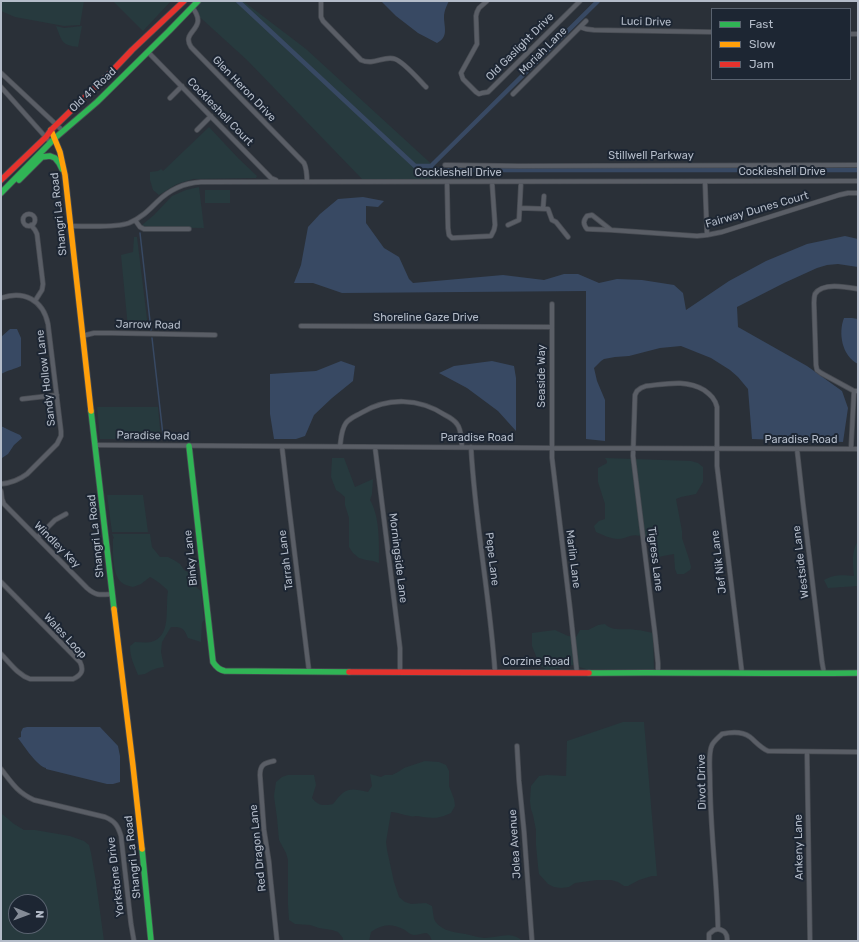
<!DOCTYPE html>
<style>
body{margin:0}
#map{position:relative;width:859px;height:942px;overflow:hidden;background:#2a3038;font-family:Rubik,sans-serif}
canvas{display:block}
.frame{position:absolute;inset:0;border:2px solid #b4bcc9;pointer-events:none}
.legend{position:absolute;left:711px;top:8px;width:140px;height:72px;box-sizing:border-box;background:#1d2633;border:1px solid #59626f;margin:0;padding:5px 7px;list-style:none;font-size:12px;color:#b4bcc9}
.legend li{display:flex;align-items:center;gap:8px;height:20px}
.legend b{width:20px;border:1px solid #59626f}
.north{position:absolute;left:8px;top:894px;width:40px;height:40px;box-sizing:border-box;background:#1d2633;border:1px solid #59626f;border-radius:50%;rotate:91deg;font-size:11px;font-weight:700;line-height:16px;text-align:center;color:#b4bcc9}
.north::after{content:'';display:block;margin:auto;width:14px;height:18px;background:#848b96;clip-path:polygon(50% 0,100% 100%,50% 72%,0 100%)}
</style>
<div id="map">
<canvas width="859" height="942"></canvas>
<div class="frame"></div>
<ul class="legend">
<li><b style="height:5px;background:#30b455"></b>Fast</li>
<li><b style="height:5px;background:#ff9f0a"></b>Slow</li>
<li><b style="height:5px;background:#e5322d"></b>Jam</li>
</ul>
<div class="north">N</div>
</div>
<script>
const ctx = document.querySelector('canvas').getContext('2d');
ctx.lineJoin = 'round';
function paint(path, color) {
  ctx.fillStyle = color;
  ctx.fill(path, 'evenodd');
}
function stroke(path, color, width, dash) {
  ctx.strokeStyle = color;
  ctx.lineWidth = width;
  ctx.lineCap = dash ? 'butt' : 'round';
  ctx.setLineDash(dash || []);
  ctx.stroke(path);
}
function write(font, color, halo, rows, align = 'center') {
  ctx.font = font + ' Rubik,sans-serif';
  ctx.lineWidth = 4;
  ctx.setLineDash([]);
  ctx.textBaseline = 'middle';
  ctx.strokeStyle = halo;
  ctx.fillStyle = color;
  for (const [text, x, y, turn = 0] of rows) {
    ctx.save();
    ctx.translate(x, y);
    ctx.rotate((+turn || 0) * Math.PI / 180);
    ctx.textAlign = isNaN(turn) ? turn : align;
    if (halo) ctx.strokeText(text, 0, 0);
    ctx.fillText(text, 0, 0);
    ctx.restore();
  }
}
const green = new Path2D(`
 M1 1H84L80 25 64 26 15 17 1 11Z
 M113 1H171L143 31Z
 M201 1H243L306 49 438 170 429 181 362 179 247 60 192 10Z
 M56 26 64 28 82 26 78 47C61 45 62 41 56 26Z
 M209 127 238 158 257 176 256 178 193 179 177 184 159 195 153 190 150 180V172L158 171 161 169 163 171Z
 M199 187 204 228 144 227 142 225 154 215 172 196 186 190Z
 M205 190H230V203H205Z
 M134 237H137L148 327 128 328 121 255 133 252Z
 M97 407H158L161 439H100Z
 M332 458H344L355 487 373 479 372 494 370 500C380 517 379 543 379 563L373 561 366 560 359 558 353 553 349 547V518L345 505V497L339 492 336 490 331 477Z
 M605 458 691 461 698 463 703 467V482L696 494 681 497 676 499 682 531V538L689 559 691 567 690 570 684 574H677L675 569 674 554 663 556 656 558C652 546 646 532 630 536 626 537 622 539 618 539 611 539 603 535 596 532L594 526 599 521 605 519V504L598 482V468L607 463V461Z
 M107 495H143L148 532H112Z
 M112 534H150L152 547 160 557H168L174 560 180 564 184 570 190 573 195 578 196 587 201 591 204 620 202 623 201 642 188 638C184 628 182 627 171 627L162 642 161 652 164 667 158 668 152 670 145 674 138 675C134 664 130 658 130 646L135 642C140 642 146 643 151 642 172 637 165 607 168 591 164 586 156 580 150 577L141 584 133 587C129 586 124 585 121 582 112 574 113 550 113 539L114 538Z
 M858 541V586L828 588 824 580C835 574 842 575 854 576 853 564 851 551 858 541Z
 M605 624C612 632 626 628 636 630 642 630 647 632 653 633L654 670 586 669 572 665C569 666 549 670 546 669 544 668 542 667 540 666L532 646V633L555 630 568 636 576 637 580 630H588L598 625Z
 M623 722H644L657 876H652L639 880 628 886H624L618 882 611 880H597L575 883 569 887 561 888 554 887 548 884 539 874 538 866 536 845V830L533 815 531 809 530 801 531 786 539 776 547 775 566 776 567 741Z
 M425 761 439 762 446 765 449 771V786L454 799 455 806 451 813C436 820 432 818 416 816 414 816 412 817 410 816 403 815 397 812 391 812L386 842 387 850 394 882 399 897 405 902 411 904 426 903 432 906C433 910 433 917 435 921 440 929 451 932 459 933 468 934 475 937 484 938 497 938 512 930 522 941H432L430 936 427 933C423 933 418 935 414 935 410 935 407 931 403 929 391 923 382 924 371 932L369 941H343V938L338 932 332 930 319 928 310 925 295 924 289 920 288 905V860L286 853 279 840 277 818 274 796 276 782 282 777 288 775H314L316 785 312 798C318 806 324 806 333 804 345 789 348 787 368 792L372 786 370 774 381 777 385 775H392L398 772 404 768Z
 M1 813 14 824 24 830H35L70 836 84 841 89 845 91 853 96 882 104 941H1ZM16 902H40V926H16Z`);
const water = new Path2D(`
 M381 1H449C447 5 444 11 444 17 444 27 449 37 437 43L418 33 396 16Z
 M363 197 384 201 378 207 366 206V223L384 248 399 257 409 279 413 283 503 275 544 280 564 274H578L599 283 617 279 642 280 674 285 683 293 686 310 729 281 766 261 807 244 845 236 858 239V267L838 264 827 265 817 268 784 283 737 307 738 327 807 366 842 391 848 408 843 442 752 439 748 389 738 377 730 370 711 358 681 346 660 348 629 356 615 357 604 359 601 361 594 368 597 381 605 400V441L586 439V291L342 293 313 283H294L301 265 308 227 320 214 338 199Z
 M844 318H852L858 319V364C842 356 838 333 844 318Z
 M10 329H17L21 338V366C15 369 8 370 1 374V337Z
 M341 361 355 366 353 381 332 398 314 415 305 436 296 439H274L270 414V374L316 371Z
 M492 361 514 366 516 378V431L498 411 467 388 439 373 454 366Z
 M1 426 11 431 20 435 22 438 14 445 8 454 2 458H1Z
 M27 727H100L118 746 120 756V782L113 784H107L46 769V768C37 766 24 746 18 738L21 737V732L23 728Z`);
const stream = new Path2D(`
 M140 233 151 330
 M152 338 163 435`);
const canal = new Path2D(`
 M238 1 415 166H431L598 1
 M431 166 435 170H858`);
const street = new Path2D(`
 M321 1V17L323 21 361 60C374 66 384 55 395 59 404 62 419 80 426 87
 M487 1 479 8 477 12 476 16 477 44 461 73 463 79 476 92 479 94 482 93 488 92 580 1
 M192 7C210 30 180 30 191 47L304 163C307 169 307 175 307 182
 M580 27 586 29 594 30 712 32
 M850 34H858
 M148 52 271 178 276 180
 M1 73 63 131
 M1 87 50 142
 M513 94 586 21
 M170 98 182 86
 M197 130 211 116
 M445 165 519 166 858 165
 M447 182 448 228 449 235 452 238 491 236 494 230 495 225 492 182
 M705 182 707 235
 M520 208 548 209 552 220 556 222 568 237
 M543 209 544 196
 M23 220a6 6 0 1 1 12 0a6 6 0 1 1-12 0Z
 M592 215 611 230 587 229C583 224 583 221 587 216Z
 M135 220 140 227 144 229H189
 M31 225 35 230 37 234 43 284 42 290 35 301
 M508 225 519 220 521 182
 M71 226C86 226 116 228 129 223 141 218 148 211 157 202 169 190 183 183 201 182L858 181
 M611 230 697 236 707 235 722 232 839 195 848 193H858
 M858 289C847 287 822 282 815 294 814 297 814 300 814 303L816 365 817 370 821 373 854 391H858
 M1 298C24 290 43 300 48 324L61 431V436L57 444 27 474C19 480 11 483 1 484
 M552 304V458L570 608 577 673
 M301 326 552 327
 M82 336 94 333H112L215 335
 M22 399 57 395
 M95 445 551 448 858 449
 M282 447 289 507 309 671
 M340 447C341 439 341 430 346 423 350 418 356 416 361 413 388 397 419 398 445 415 449 417 454 420 457 424 462 430 461 440 462 447
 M375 447 400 648V672
 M471 447C475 523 490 597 495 672
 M797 449 803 503 822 662 824 673
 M851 449 854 391
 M1 491 2 499 4 504 87 588C96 596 100 595 112 594
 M38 537 55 520 66 514
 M1 582 80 662C84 670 82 675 73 679H30C18 675 10 663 1 654
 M658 672V663L655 634 646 562 633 456 635 395 637 391 641 388 646 386C666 384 686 379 704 390 711 395 715 399 717 407V466L742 673
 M517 746 519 781 524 831 532 941
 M807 752 810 941
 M274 761C265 763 260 764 260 775L264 830 269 862 270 874 277 941
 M1 769C12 783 17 792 34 800L105 817C115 821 118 826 121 836L131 924 134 941
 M718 929C717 878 710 829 710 779 710 769 708 753 712 745 714 741 719 737 722 734 731 732 742 731 750 737 756 742 761 748 768 751L858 752
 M709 941V934L714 930 718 929C724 930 728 934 727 941`);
const fast = new Path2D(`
 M19 180 42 157 50 156 55 158 59 163 62 169
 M1 193 55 138 97 102 169 31 198 1
 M91 411 114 609
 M189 446 213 662C216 667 219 670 225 671L349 672
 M589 673C679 672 768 674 858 673
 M142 849 151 941`);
const slow = new Path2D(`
 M51 130 60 152 65 175 91 411
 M114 609 133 766 142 849`);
const jam = new Path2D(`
 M1 180 46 137 51 130 115 68 132 50 184 1
 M349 672 589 673`);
const streetNames = [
 ["Luci Drive",646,22,1],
 ["Old Gaslight Drive",520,47,-45],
 ["Moriah Lane",543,51,-45],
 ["Glen Heron Drive",244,89,46],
 ["Old 41 Road",93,90,-43],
 ["Cockleshell Court",220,112,46],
 ["Stillwell Parkway",651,156],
 ["Cockleshell Drive",782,172],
 ["Cockleshell Drive",458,173],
 ["Fairway Dunes Court",757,210,-16],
 ["Shangri La Road",59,214,-96],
 ["Shoreline Gaze Drive",426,318],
 ["Jarrow Road",148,325,1],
 ["Seaside Way",542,376,-90],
 ["Sandy Hollow Lane",46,378,-97],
 ["Paradise Road",153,436,1],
 ["Paradise Road",477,438],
 ["Paradise Road",801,440],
 ["Shangri La Road",96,536,-96],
 ["Windley Key",57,545,45],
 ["Binky Lane",191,558,-96],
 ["Morningside Lane",398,558,83],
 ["Pepe Lane",492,559,83],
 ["Marlin Lane",573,559,83],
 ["Tigress Lane",655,559,83],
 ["Tarrah Lane",286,560,-97],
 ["Jef Nik Lane",719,562,-97],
 ["Westside Lane",801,562,-97],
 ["Wales Loop",65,636,47],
 ["Corzine Road",536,662],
 ["Divot Drive",702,782,-91],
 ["Jolea Avenue",515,844,-94],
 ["Ankeny Lane",799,847,-91],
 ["Red Dragon Lane",258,848,-96],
 ["Shangri La Road",133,857,-96],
 ["Yorkstone Drive",116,877,-97]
];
paint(green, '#273a3e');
paint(water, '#384963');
stroke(stream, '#384963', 1.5);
stroke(canal, '#384963', 4.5);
stroke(street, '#484c53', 5.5);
stroke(fast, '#484c53', 7);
stroke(slow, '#484c53', 7);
stroke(jam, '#484c53', 7);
stroke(street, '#5a5e66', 4);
stroke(fast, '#30b455', 5.5);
stroke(slow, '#ff9f0a', 5.5);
stroke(jam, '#e5322d', 5.5);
write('11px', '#b4bcc9', '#1d2633', streetNames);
</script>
